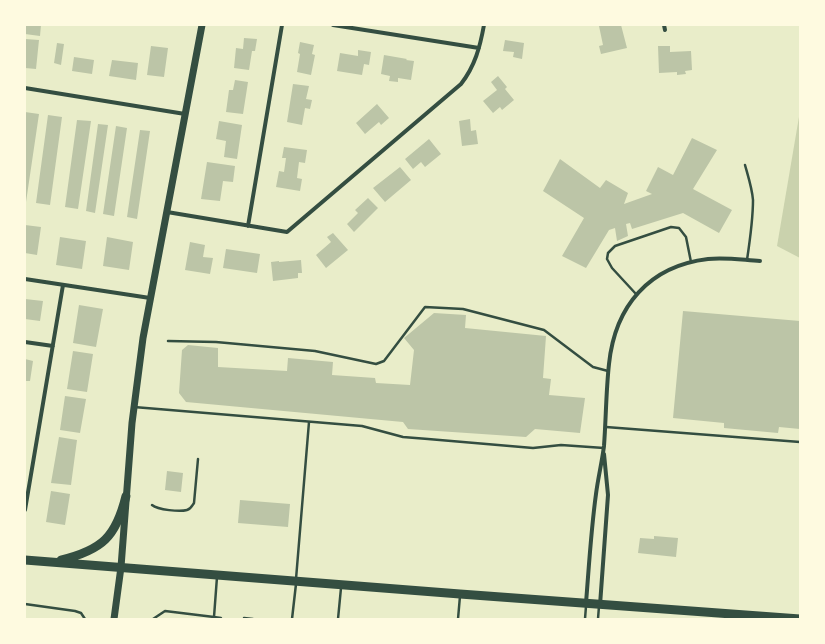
<!DOCTYPE html>
<style>
body{margin:0}
#map{position:relative;width:825px;height:644px;overflow:hidden;background:#e9edc9;font-family:"Golos Text",sans-serif}
canvas{display:block}
.frame{position:absolute;inset:0;border:26px solid #fefae0;pointer-events:none}
</style>
<div id="map">
<canvas width="825" height="644"></canvas>
<div class="frame"></div>
</div>
<script>
const ctx = document.querySelector('canvas').getContext('2d');
ctx.lineJoin = 'round';
function paint(path, color) {
  ctx.fillStyle = color;
  ctx.fill(path, 'evenodd');
}
function stroke(path, color, width, dash) {
  ctx.strokeStyle = color;
  ctx.lineWidth = width;
  ctx.lineCap = dash ? 'butt' : 'round';
  ctx.setLineDash(dash || []);
  ctx.stroke(path);
}
const green = new Path2D(`
 M800 111V258L777 246Z`);
const building = new Path2D(`
 M25 25H41L40 36 25 34Z
 M604 25H621L627 48 601 54 599 46 603 45 599 26Z
 M244 38 257 39 255 51H252L249 70 234 68 236 48 243 49Z
 M25 39 39 40 36 69 25 68Z
 M505 40 524 43 522 59 513 57 514 52 503 51Z
 M300 42 314 45 312 54 315 55 311 75 297 72 300 54 298 53Z
 M57 43 64 44 61 65 54 63Z
 M151 46 168 48 164 77 147 75Z
 M658 46H670V52L691 51 692 70 685 71 686 74 677 75V72L659 73Z
 M358 50 371 52 369 65 364 64 362 75 337 71 340 53 358 56Z
 M384 55 407 59 406 60 414 61 411 80 398 78V82L389 81 390 76 381 74Z
 M74 57 94 60 92 74 72 71Z
 M112 60 138 63 136 80 109 76Z
 M498 76 507 87 505 89 514 100 502 110 500 107 493 113 483 101 497 90 491 82Z
 M235 80 248 82 243 114 226 112 229 90H233Z
 M293 84 309 86 306 99 312 100 310 109 305 108 302 125 287 122Z
 M377 104 389 118 381 125 379 122 365 134 356 123Z
 M25 112 39 114 26 202H25Z
 M48 115 62 117 50 205 36 203Z
 M470 119 471 131 476 130 478 144 462 146 459 121Z
 M77 120 91 121 78 209 65 207Z
 M219 121 242 125 237 159 224 157 226 141 216 139Z
 M98 124 108 125 95 213 86 211Z
 M116 126 127 128 114 216 103 214Z
 M140 130 150 131 137 219 127 217Z
 M692 138 717 150 693 189 732 210 719 233 683 213 632 229 630 223 626 224 628 236 617 241 615 228 609 230 586 268 562 256 584 218 543 191 560 159 600 188 606 180 628 193 624 204 652 194 646 191 658 167 673 175Z
 M429 139 441 154 425 167 421 162 413 169 405 159Z
 M284 147 307 150 305 163 299 162 297 178 302 179 300 191 276 187 279 171 284 172 286 158H282Z
 M207 162 235 166 233 182 223 181 220 201 201 199Z
 M400 167 411 180 385 202 373 188Z
 M368 198 378 208 354 232 347 224 358 213 355 210Z
 M25 225 41 227 37 255 25 253Z
 M333 233 348 250 326 268 316 255 331 242 327 237Z
 M60 237 86 241 82 269 56 265Z
 M107 237 133 242 129 270 103 266Z
 M190 242 205 245 203 257 213 258 210 274 185 270Z
 M226 249 260 254 257 273 223 268Z
 M301 260 302 273H298V278L273 281 271 262 279 261V262Z
 M25 299 43 301 40 321 25 319Z
 M79 305 103 309 96 347 73 343Z
 M683 311 800 321V429L779 427 778 433 724 428V423L673 418Z
 M434 313 466 315 465 328 546 336 543 378 551 379 549 395 585 398 580 433 535 429 526 437 408 429 403 422 186 402 179 393 182 350 188 345 218 348V367L287 371 288 358 333 362 332 375 375 378 376 383 410 385 414 350 404 338Z
 M73 351 93 354 87 392 67 389Z
 M25 359 33 361 30 381H25Z
 M65 396 86 399 80 433 60 430Z
 M59 437 77 440 71 485 51 483Z
 M167 471 183 473 181 492 165 490Z
 M51 491 70 494 65 525 46 522Z
 M240 500 290 504 288 527 238 523Z
 M654 536 678 538 676 557 638 553 640 538 654 539Z`);
const service = new Path2D(`
 M745 165C748 176 752 188 753 200 753 219 750 240 747 260
 M636 294 612 268 607 259 608 253 615 246 671 227 679 228 686 237 691 262
 M168 341 216 342 315 351 376 364 384 361 425 307 463 309 544 330 593 367 608 371
 M134 407 362 426 403 437 428 439 533 448 561 445 604 448
 M606 427 800 442
 M152 505C158 510 180 512 187 510 191 509 192 506 194 503L198 459
 M296 579 309 422
 M25 604 75 611 81 613 85 619
 M214 617 221 618V619
 M153 619 165 611 214 617 217 577
 M244 619V618L253 619
 M292 619 296 584
 M338 619 341 588
 M458 619 460 596
 M585 619 586 606
 M598 619 599 606`);
const minor = new Path2D(`
 M333 25 479 48
 M664 25 665 30
 M25 88 185 114
 M167 212 287 232 461 84C475 66 480 47 484 25
 M248 226 282 25
 M25 279 150 298
 M25 342 53 346
 M25 510 63 285
 M586 603C589 566 591 530 596 494 598 478 602 462 604 446 606 419 606 391 609 364 615 306 649 266 708 259 725 257 743 260 760 261
 M600 605 608 495 604 454`);
const tertiary = new Path2D(`
 M114 619 121 567 132 423 143 338 202 25`);
const primary = new Path2D(`
 M25 560 460 594 800 619
 M61 560C102 550 116 537 126 496`);
paint(green, '#cad2ad');
paint(building, '#bcc5a7');
stroke(service, '#344e41', 2.5);
stroke(minor, '#344e41', 4);
stroke(tertiary, '#344e41', 7);
stroke(primary, '#344e41', 9);
</script>
